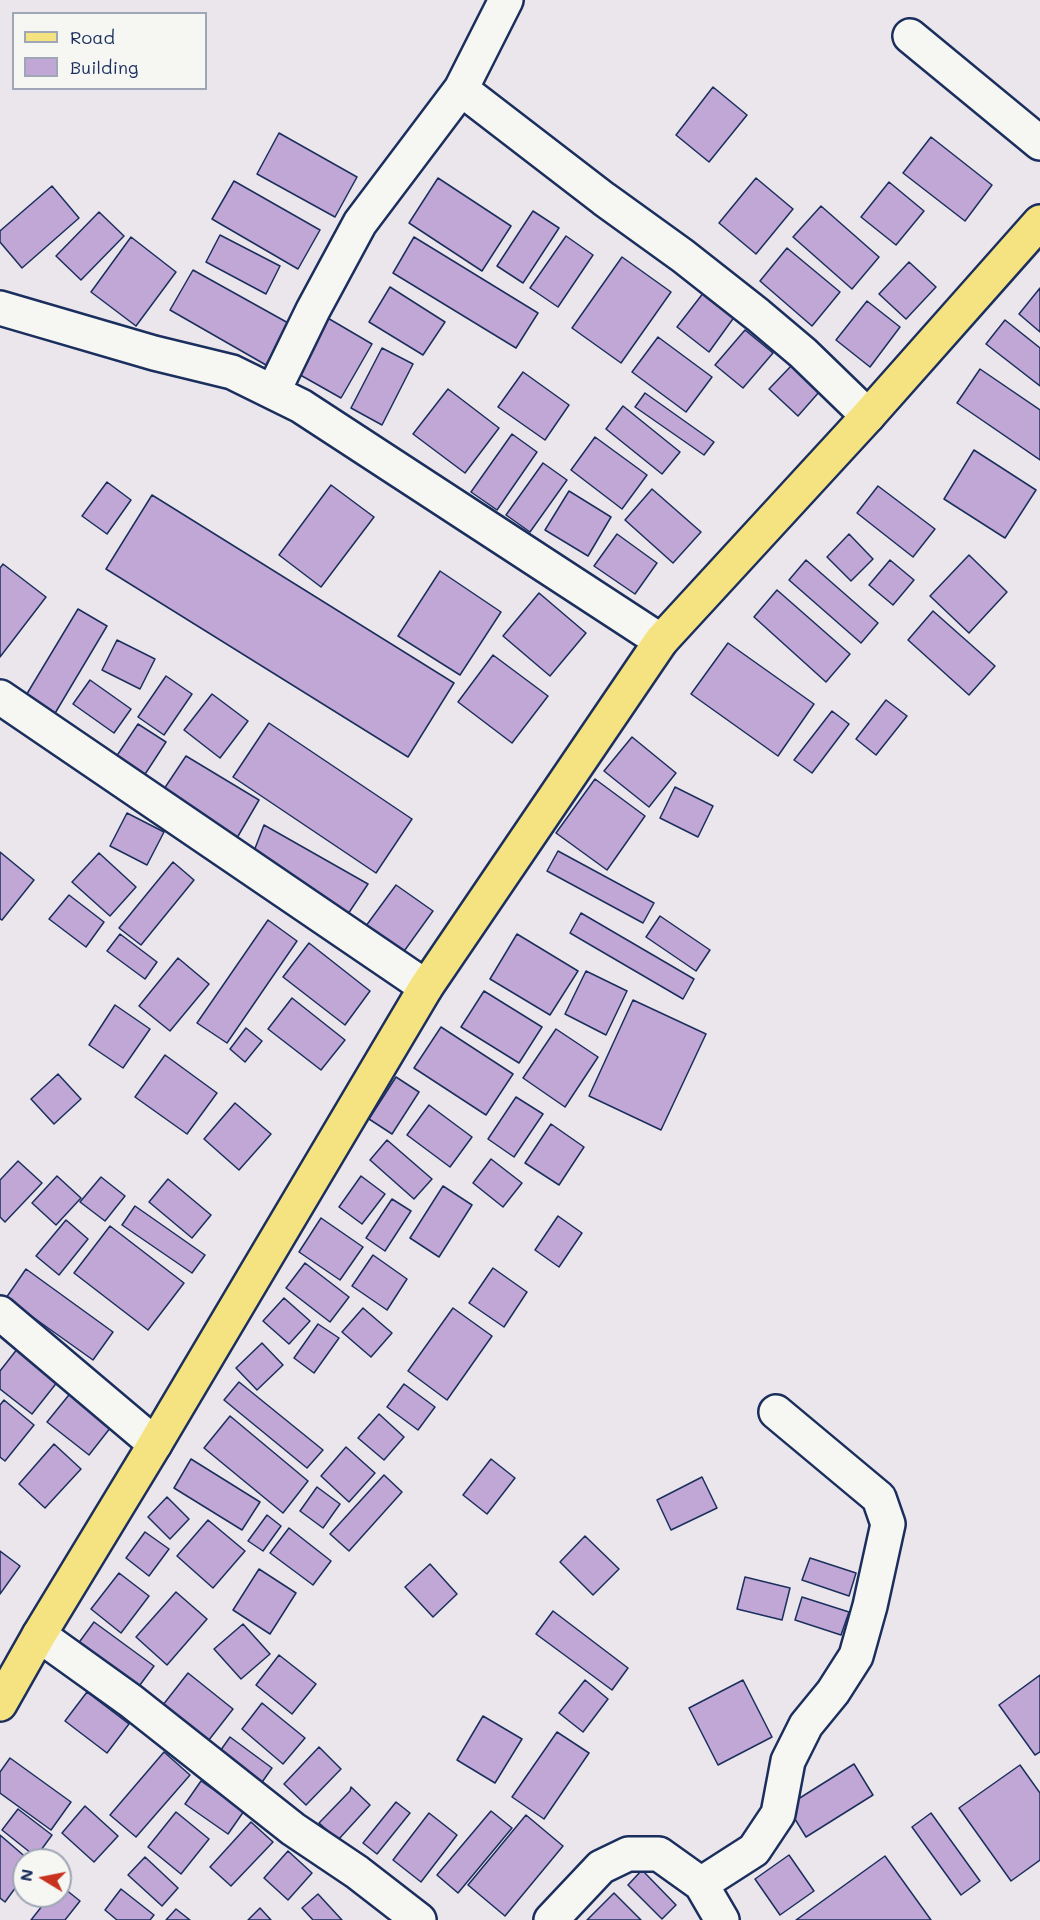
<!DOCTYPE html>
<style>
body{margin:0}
#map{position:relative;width:1040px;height:1920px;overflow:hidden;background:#ebe6ec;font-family:Mali,sans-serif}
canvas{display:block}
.legend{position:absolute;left:12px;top:12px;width:195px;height:78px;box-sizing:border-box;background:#f6f6f2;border:2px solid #9ea6b7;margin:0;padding:8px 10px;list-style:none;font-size:18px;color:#1b2f5e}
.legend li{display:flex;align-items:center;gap:12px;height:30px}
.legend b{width:30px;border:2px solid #9ea6b7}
.north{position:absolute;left:12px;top:1848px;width:60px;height:60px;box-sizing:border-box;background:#f6f6f2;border:2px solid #9ea6b7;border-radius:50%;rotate:280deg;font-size:16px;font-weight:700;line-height:24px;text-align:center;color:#1b2f5e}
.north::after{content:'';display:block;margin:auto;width:21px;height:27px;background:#c8321e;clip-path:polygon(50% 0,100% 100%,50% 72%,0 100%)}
</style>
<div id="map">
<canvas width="1040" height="1920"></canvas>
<ul class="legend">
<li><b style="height:8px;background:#f5e382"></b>Road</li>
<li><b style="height:16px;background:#c0a7d5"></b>Building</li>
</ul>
<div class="north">N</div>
</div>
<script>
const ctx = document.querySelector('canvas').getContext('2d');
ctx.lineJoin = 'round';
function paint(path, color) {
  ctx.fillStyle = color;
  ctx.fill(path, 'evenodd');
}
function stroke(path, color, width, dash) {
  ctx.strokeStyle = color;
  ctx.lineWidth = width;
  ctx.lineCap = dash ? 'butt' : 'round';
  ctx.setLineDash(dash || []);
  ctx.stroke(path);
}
const building = new Path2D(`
 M713 87 747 115 709 162 676 135Z
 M279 133 357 177 335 217 257 174Z
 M931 137 992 185 965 221 903 173Z
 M438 178 511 226 482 271 409 223Z
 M756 178 793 209 756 254 719 223Z
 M234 181 320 230 298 269 212 219Z
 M889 182 924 211 896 245 861 217Z
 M52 186 79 218 22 268 0 242V231Z
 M821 206 879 257 852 289 793 237Z
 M533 211 559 228 523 283 497 266Z
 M99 212 124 236 81 280 56 256Z
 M220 235 280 266 266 294 206 262Z
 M566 236 593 255 558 307 530 288Z
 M131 237 176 272 136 326 91 292Z
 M414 237 538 313 516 348 393 273Z
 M787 248 840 292 812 326 760 281Z
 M622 257 671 292 621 363 572 328Z
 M909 262 936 287 906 319 879 294Z
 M193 270 290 324 266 365 170 310Z
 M390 287 445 322 423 355 369 322Z
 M1040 288V332L1019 314Z
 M704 292 735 316 709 352 677 327Z
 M867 301 900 327 870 367 836 340Z
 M326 317 372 344 341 398 295 372Z
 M1005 320 1040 348V386L986 344Z
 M745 330 773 353 743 388 715 365Z
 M658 337 712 377 686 412 632 372Z
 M382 348 413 364 382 425 351 408Z
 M792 365 820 391 798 416 769 389Z
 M980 369 1040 410V460L957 403Z
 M523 372 569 405 545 440 498 407Z
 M448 389 499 428 465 473 413 434Z
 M645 393 714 442 704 455 635 407Z
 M623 406 680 452 662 474 606 429Z
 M512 434 537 452 497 510 471 492Z
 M595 437 647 475 622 509 571 470Z
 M974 450 1036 490 1005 538 944 499Z
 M543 463 567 480 530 532 506 515Z
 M107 482 131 500 107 534 82 516Z
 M331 485 374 517 321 587 279 555Z
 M878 486 935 529 913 557 857 513Z
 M652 489 701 532 673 563 625 520Z
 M569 491 611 517 588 556 545 530Z
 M152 495 454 683 408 757 106 569Z
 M617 534 657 563 635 594 594 566Z
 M849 534 873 559 851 581 827 557Z
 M969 555 1007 592 969 633 930 596Z
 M806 560 878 623 861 643 789 580Z
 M890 560 914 580 893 605 869 585Z
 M3 564 46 597 0 657V568Z
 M440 571 501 612 460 675 398 636Z
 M777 590 850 654 826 682 754 617Z
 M539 593 586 633 550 676 503 636Z
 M78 609 107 626 51 720 22 702Z
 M933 611 995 666 969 695 908 640Z
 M117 640 155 659 140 689 102 670Z
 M728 643 814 704 778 756 691 694Z
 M493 655 548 696 512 743 458 702Z
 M166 676 192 694 164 735 138 717Z
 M90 680 131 709 114 733 73 704Z
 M212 694 248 721 220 758 184 730Z
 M886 700 907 716 876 755 856 739Z
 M832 711 849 724 812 773 794 760Z
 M269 723 412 819 376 873 233 777Z
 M138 724 166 742 138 785 110 766Z
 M632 737 676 773 649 807 604 771Z
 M186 756 259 800 234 843 164 789Z
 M595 779 645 816 607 870 556 833Z
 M675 787 713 806 698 837 660 818Z
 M127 813 164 832 147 865 110 846Z
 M264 825 368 884 346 917 254 851Z
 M558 851 654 903 643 923 547 871Z
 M0 852 34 880 2 920 0 919Z
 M99 853 136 887 110 916 72 882Z
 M173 862 194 880 141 945 119 928Z
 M396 885 433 911 397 961 360 934Z
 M69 895 104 922 86 947 49 919Z
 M581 913 694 979 683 999 570 933Z
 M660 916 710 950 696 971 646 937Z
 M268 920 297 941 227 1043 197 1023Z
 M120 934 157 962 145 979 107 951Z
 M517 934 578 971 550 1015 490 979Z
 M309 943 370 991 345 1025 283 977Z
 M178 958 209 984 170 1031 139 1006Z
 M586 971 627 991 606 1035 565 1014Z
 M484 991 542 1027 519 1063 461 1027Z
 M292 998 345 1040 321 1070 268 1029Z
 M633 1000 706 1034 661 1130 589 1096Z
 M115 1005 150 1029 123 1068 89 1045Z
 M441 1027 513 1074 486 1115 414 1068Z
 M246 1028 262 1041 245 1062 230 1049Z
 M556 1029 598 1057 565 1107 523 1078Z
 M165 1055 217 1093 187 1134 135 1097Z
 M58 1074 81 1099 54 1124 31 1099Z
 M396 1077 419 1092 392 1134 369 1119Z
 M516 1097 543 1114 514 1157 488 1139Z
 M235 1103 271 1134 239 1170 204 1139Z
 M429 1105 472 1137 450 1167 407 1135Z
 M551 1124 584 1147 559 1185 525 1163Z
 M387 1140 432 1179 414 1199 370 1160Z
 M491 1159 522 1183 503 1207 473 1183Z
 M18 1161 42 1183 5 1222 0 1217V1180Z
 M57 1176 81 1198 56 1225 32 1203Z
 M361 1176 385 1194 362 1224 339 1207Z
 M101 1177 125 1196 105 1221 80 1202Z
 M168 1179 211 1215 192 1238 149 1202Z
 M443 1186 472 1205 439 1257 410 1238Z
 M392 1199 411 1211 385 1251 366 1238Z
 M135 1206 205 1255 192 1273 122 1225Z
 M558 1216 582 1233 559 1267 535 1250Z
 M321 1218 363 1247 340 1280 299 1252Z
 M66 1220 88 1239 59 1275 36 1256Z
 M110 1226 184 1283 148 1330 74 1273Z
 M373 1255 407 1279 387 1310 352 1286Z
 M305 1263 349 1297 330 1322 286 1288Z
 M493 1268 527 1292 504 1327 469 1303Z
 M26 1269 113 1332 93 1360 6 1298Z
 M284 1298 310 1321 289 1344 263 1321Z
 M363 1308 392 1333 371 1357 342 1332Z
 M453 1308 492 1336 447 1400 408 1371Z
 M318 1324 339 1338 314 1373 294 1358Z
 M25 1339 66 1371 32 1414 0 1389V1371Z
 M262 1343 283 1365 257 1390 236 1368Z
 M239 1382 323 1450 307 1468 224 1400Z
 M404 1384 435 1407 418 1430 387 1407Z
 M77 1385 118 1418 89 1455 47 1422Z
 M4 1400 34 1425 5 1461 0 1457V1405Z
 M379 1414 404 1437 384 1460 358 1438Z
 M230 1416 308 1481 283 1513 204 1448Z
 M54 1444 81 1469 45 1508 19 1484Z
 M346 1447 375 1473 349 1502 321 1476Z
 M191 1459 260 1502 242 1530 174 1488Z
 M491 1459 515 1478 487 1514 463 1495Z
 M384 1475 402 1492 349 1551 330 1534Z
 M702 1477 717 1508 671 1530 657 1500Z
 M317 1487 340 1504 323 1528 300 1511Z
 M167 1497 189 1519 170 1539 148 1517Z
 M267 1515 281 1526 263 1551 248 1541Z
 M208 1520 245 1551 213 1588 177 1556Z
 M289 1528 331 1561 313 1585 270 1553Z
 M145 1532 169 1549 149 1576 126 1558Z
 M585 1536 619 1569 593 1595 560 1562Z
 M0 1551 20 1566 0 1594Z
 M810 1558 856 1573 849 1596 802 1580Z
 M430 1564 457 1594 433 1617 405 1587Z
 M259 1569 296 1593 270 1634 233 1610Z
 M119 1573 149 1596 121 1633 91 1609Z
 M745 1577 790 1588 782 1620 737 1609Z
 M176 1592 207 1619 167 1665 136 1637Z
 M802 1597 849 1612 841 1635 795 1620Z
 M553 1611 628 1668 612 1690 536 1634Z
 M94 1622 154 1666 131 1697 72 1652Z
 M243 1624 270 1654 241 1679 214 1649Z
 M279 1655 316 1684 292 1714 256 1685Z
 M188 1673 233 1709 205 1745 159 1710Z
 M1040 1675V1752L1035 1755 999 1705Z
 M585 1680 608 1699 583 1732 559 1713Z
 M743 1680 772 1737 718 1765 689 1708Z
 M87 1692 129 1724 107 1753 65 1721Z
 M262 1703 305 1738 283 1764 242 1729Z
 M483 1716 522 1739 495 1783 457 1760Z
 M557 1732 589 1753 544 1819 512 1797Z
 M230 1737 272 1768 253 1795 211 1764Z
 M319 1747 341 1769 306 1805 284 1784Z
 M164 1752 190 1775 136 1837 110 1815Z
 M10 1758 71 1802 51 1830 0 1793V1772Z
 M854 1764 873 1795 806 1837 787 1806Z
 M1020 1765 1040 1793V1860L1011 1881 959 1808Z
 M201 1781 244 1811 228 1834 185 1804Z
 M351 1787 370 1805 338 1840 319 1823 350 1791Z
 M396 1802 410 1813 377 1854 363 1843Z
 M85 1806 118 1836 94 1862 62 1833Z
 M18 1809 52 1835 36 1857 2 1830Z
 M491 1811 512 1828 458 1893 437 1875Z
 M176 1812 209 1839 181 1874 148 1847Z
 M429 1813 457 1835 421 1882 393 1860Z
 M931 1813 980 1881 961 1895 912 1827Z
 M526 1815 563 1846 505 1916 468 1885Z
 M251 1822 273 1842 231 1886 210 1867Z
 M0 1835 29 1860H24V1876L5 1902 0 1898Z
 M288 1851 312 1873 288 1900 264 1878Z
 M789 1855 814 1891 780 1915 755 1879Z
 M885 1856 931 1920H796Z
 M145 1857 178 1888 162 1906 128 1875Z
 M642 1870 676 1905 662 1919 628 1885Z
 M60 1885 80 1901 65 1920H31L50 1896H60Z
 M121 1889 154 1915 150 1920H117L105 1910Z
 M614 1893 641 1920H587Z
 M318 1894 342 1920H313L302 1908Z
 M260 1908 271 1920H248Z
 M176 1909 190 1920H166Z`);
const minor = new Path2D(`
 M910 36 1040 143
 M461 89 604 199 683 256 758 315 803 353 868 416
 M0 308 154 353 232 372 301 406 661 641
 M273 392 313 310 360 223 461 89 506 0
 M0 697 426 987
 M0 1313 155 1444
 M39 1635 131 1701 293 1829 357 1872 419 1920
 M551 1920 601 1867 628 1854H659L701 1884
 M722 1920 701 1884 754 1850 778 1814 788 1761 806 1725 833 1692 856 1656 870 1606 888 1524 879 1498 776 1412`);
const major = new Path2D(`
 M0 1704 39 1635 155 1444 426 987 661 641 868 416 1040 222`);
paint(building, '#c0a7d5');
stroke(building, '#1b2f5e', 1.5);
stroke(minor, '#1b2f5e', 38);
stroke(major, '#1b2f5e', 38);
stroke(minor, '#f6f6f2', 33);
stroke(major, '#f5e382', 33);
</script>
